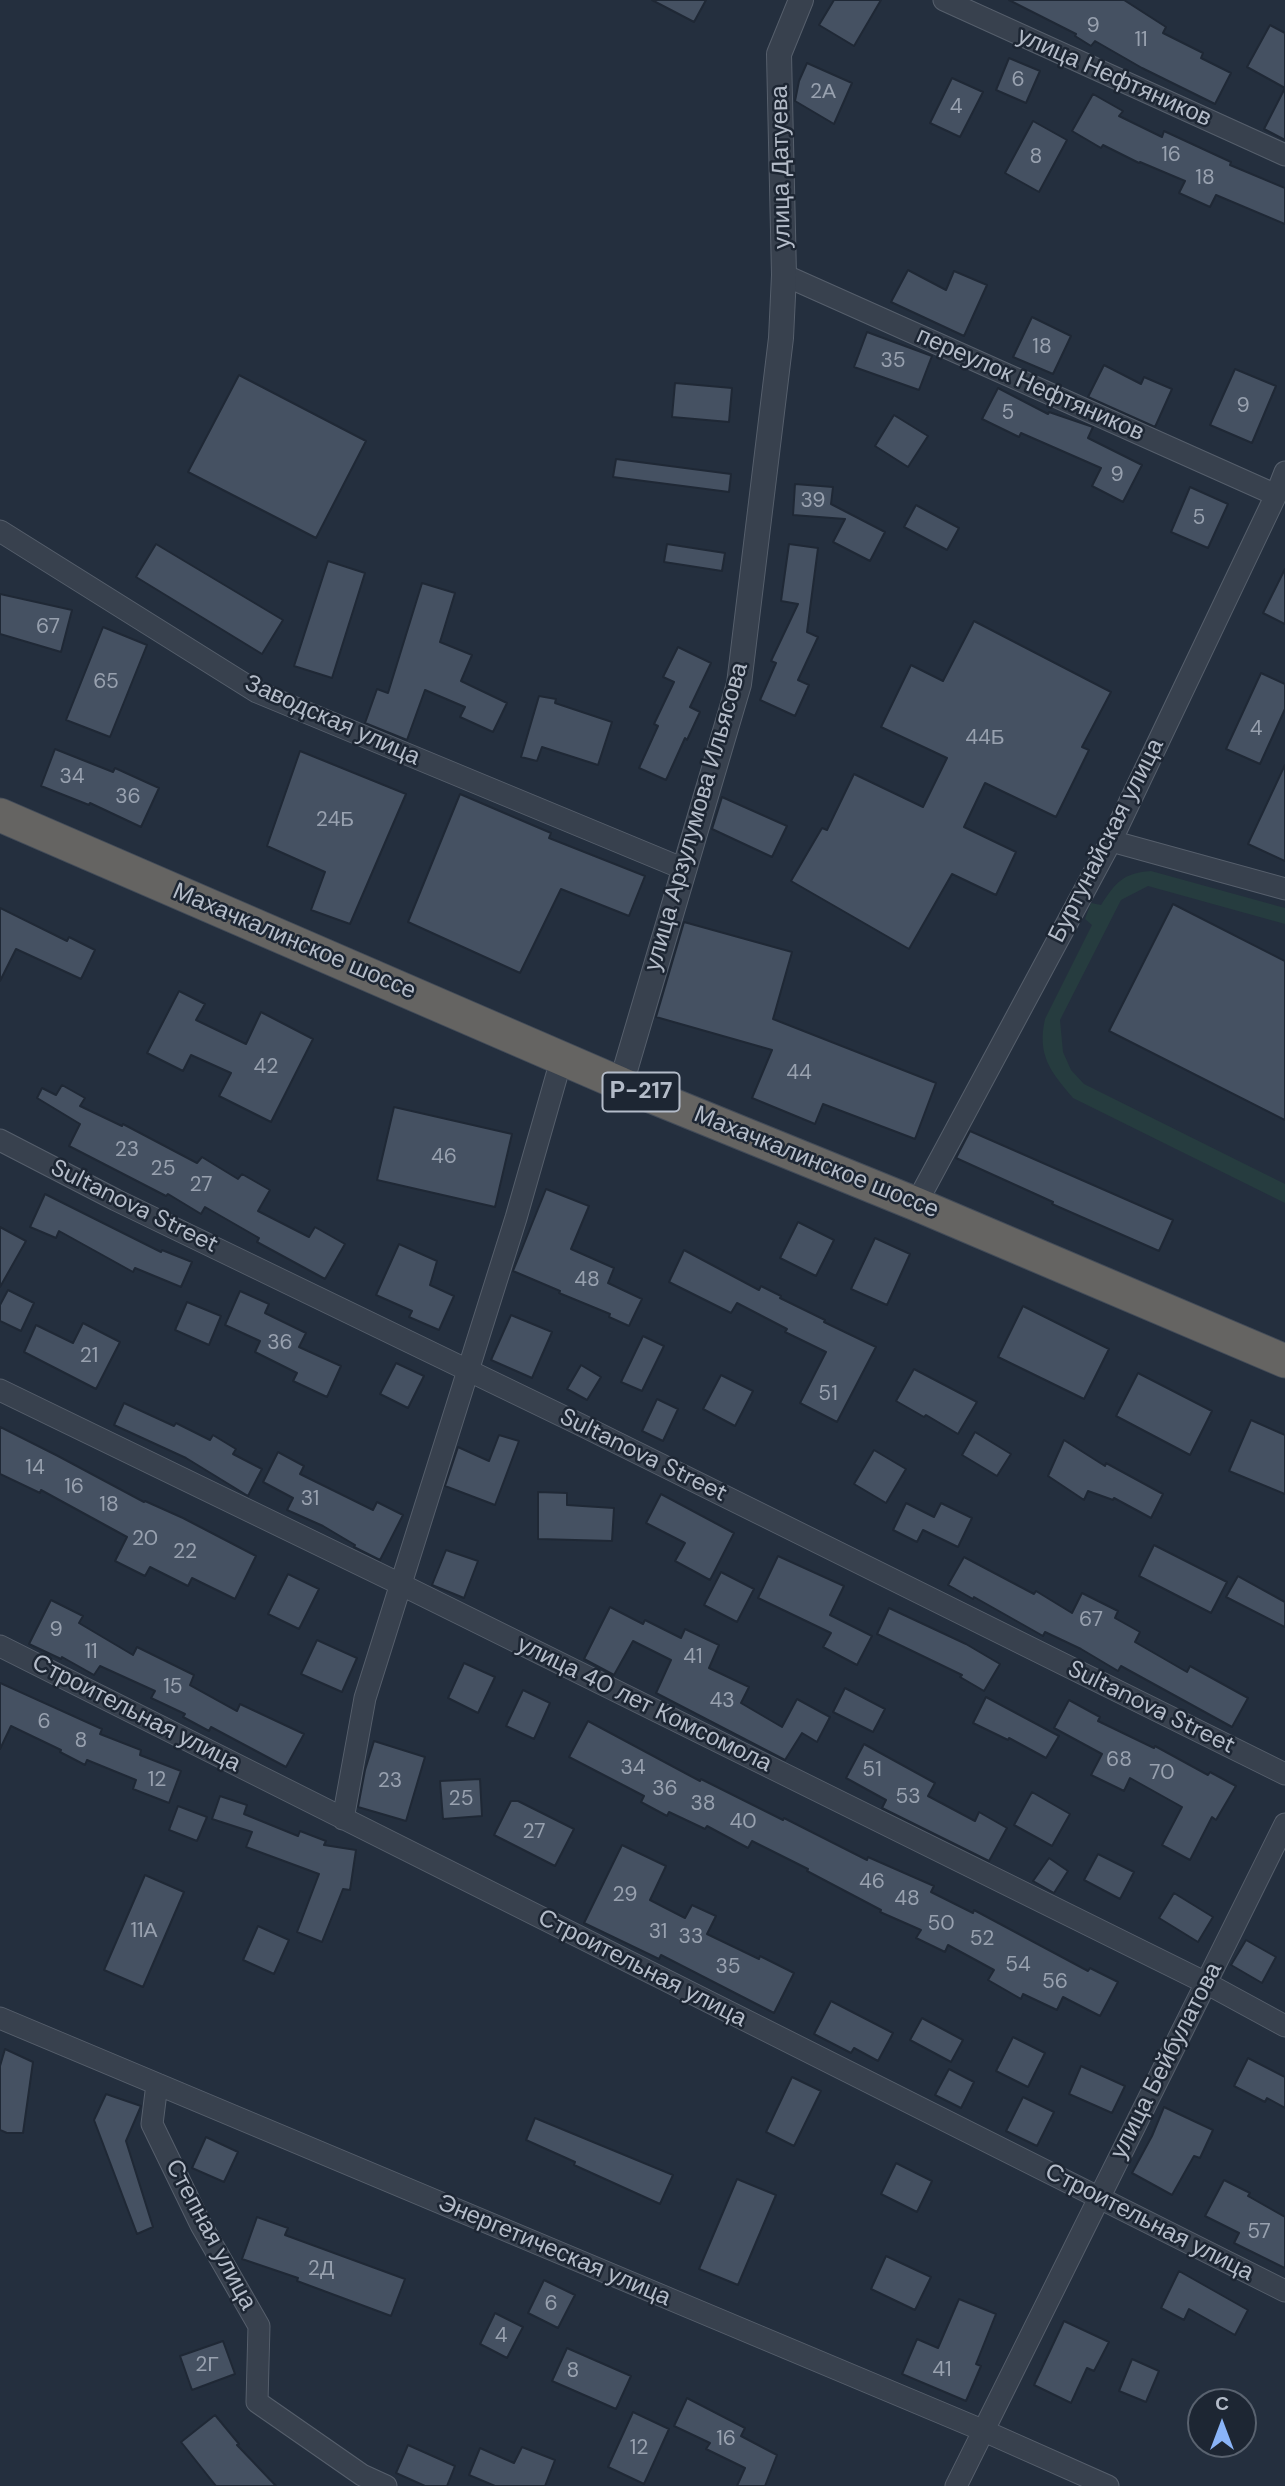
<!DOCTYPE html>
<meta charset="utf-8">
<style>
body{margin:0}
#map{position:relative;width:1285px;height:2486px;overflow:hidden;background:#242f3e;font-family:"DM Sans",sans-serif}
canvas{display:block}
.north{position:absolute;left:1187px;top:2388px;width:70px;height:70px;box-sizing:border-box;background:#1d2633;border:2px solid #59626f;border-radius:50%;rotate:0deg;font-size:19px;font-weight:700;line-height:28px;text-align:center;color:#b4bcc9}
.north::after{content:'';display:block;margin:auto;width:24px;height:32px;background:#8ab4f8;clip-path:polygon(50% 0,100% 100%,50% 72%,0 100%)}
</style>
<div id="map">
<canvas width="1285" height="2486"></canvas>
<div class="north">С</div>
</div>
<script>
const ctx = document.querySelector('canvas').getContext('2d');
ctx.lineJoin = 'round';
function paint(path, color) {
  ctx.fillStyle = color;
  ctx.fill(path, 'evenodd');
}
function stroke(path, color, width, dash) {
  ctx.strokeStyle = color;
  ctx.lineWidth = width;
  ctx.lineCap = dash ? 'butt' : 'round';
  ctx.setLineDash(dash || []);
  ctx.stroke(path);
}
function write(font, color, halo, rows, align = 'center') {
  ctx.font = font + ' "DM Sans",sans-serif';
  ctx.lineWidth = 5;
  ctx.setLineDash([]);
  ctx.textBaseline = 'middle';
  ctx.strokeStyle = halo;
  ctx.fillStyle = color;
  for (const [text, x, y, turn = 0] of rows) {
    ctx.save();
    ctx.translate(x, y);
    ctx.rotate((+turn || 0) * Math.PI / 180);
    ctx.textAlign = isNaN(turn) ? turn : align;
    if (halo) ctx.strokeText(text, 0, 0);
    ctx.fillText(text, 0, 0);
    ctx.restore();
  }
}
const green = new Path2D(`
 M1151 871 1285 908V924L1148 886 1121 900 1060 1020 1063 1052 1071 1070 1084 1084 1285 1184V1203L1073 1098C1050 1071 1037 1055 1045 1019L1092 925 1085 919 1091 903 1101 905C1116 882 1123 873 1151 871Z`);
const building = new Path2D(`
 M652 0H706L694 22Z
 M834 0H881L854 46 819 25Z
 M1009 0H1124L1166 27 1163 33 1203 53 1201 58 1231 73 1215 104 1142 68 1095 41 1091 46 1075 36 1076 34Z
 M1270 25 1285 33V140L1264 129 1285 88 1247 67Z
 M1009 58 1040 71 1026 103 996 90Z
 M807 63 852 83 834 124 795 101 799 81Z
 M952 78 983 92 960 137 930 123Z
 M1093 94 1123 111 1119 116 1162 137 1164 131 1231 162 1230 165 1285 188V224L1216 195 1210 207 1179 193 1185 181 1140 162 1139 163 1103 145 1101 148 1072 131Z
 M1033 121 1067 140 1039 192 1005 173Z
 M908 270 946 290 954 271 987 285 964 336 891 302Z
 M1032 317 1071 336 1053 374 1013 357Z
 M867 332 932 356 919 390 854 367Z
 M1104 365 1141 384 1144 377 1172 389 1155 427 1088 397Z
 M1235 369 1276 386 1252 443 1210 425Z
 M239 375 366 441 316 538 188 472Z
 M675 383 732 388 729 422 672 417Z
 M998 388 1048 414 1049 412 1093 427 1088 438 1142 465 1123 502 1092 486 1101 468 1021 433 1019 437 982 419Z
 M894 415 928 436 908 467 875 446Z
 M616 459 731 474 729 492 613 477Z
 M795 484 833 487 831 504 885 532 870 561 833 542 845 519 793 515Z
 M1190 487 1228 504 1208 548 1171 532Z
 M916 505 959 528 947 550 904 527Z
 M156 544 283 620 262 654 136 577Z
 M667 544 725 553 722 571 664 562Z
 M789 544 818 548 807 632 818 637 798 680 809 685 795 716 760 700 776 663 771 661 798 604 781 601Z
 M328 561 365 573 332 678 294 666Z
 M1285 569V624L1263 613Z
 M422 583 455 593 440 642 472 655 461 681 507 703 493 732 460 717 465 707 425 690 407 740 365 723 377 689 388 693Z
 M0 594 72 610 61 652 0 634Z
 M974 621 1111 692 1082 747 1089 750 1056 817 985 783 964 827 1016 852 996 895 952 874 909 949 791 881 822 828 827 830 854 774 923 807 947 758 881 727 911 665 943 681Z
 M103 627 147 645 110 737 66 720Z
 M678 647 711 663 690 707 700 712 687 740 685 738 666 780 639 768 658 726 654 724 674 682 663 677Z
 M1261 673 1285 684V709L1260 764 1226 749Z
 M539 696 556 699 555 703 612 722 598 765 542 747 537 761 521 757Z
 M55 749 113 772 115 768 159 788 141 827 90 803 89 805 41 786Z
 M300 751 406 794 350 924 311 910 325 872 267 846Z
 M1285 765V861L1248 844Z
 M460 794 551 833 549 838 645 876 629 916 561 889 520 973 408 922Z
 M722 797 787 826 772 857 712 829Z
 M1173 904 1285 961V1120L1109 1031Z
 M0 908 67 941 69 937 95 950 81 979 16 949 0 981Z
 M684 922 792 952 773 1019 936 1083 915 1139 823 1104 815 1124 752 1098 772 1050 656 1017Z
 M179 991 205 1004 196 1020 246 1044 261 1012 313 1039 271 1122 219 1096 231 1073 191 1055 183 1071 147 1053Z
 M62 1085 85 1098 80 1106 122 1126 123 1124 197 1163 202 1157 238 1179 242 1174 270 1190 258 1211 309 1237 315 1227 345 1244 325 1279 257 1242 259 1238 205 1207 201 1214 168 1194 166 1196 69 1146 80 1124 37 1098 42 1088 56 1095Z
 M394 1107 512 1134 495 1207 377 1180Z
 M970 1131 1173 1220 1159 1251 1052 1204 1053 1202 956 1158Z
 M546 1189 589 1206 571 1249 614 1268 608 1283 642 1299 629 1326 609 1317 610 1314 559 1293 560 1291 513 1271Z
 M45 1194 161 1252 162 1250 192 1262 181 1287 135 1268 133 1272 59 1231 56 1238 30 1227Z
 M798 1222 834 1240 816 1276 780 1258Z
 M0 1227 26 1241 0 1287Z
 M875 1238 910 1254 887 1305 851 1289Z
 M399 1244 437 1261 430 1285 454 1296 439 1330 409 1317 412 1311 376 1295Z
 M684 1250 759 1290 761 1286 781 1296 780 1298 825 1320 824 1322 876 1347 837 1422 800 1403 826 1352 785 1332 787 1329 737 1303 731 1313 669 1282Z
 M8 1290 34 1303 21 1331 0 1321V1305Z
 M240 1291 269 1304 265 1313 306 1333 299 1347 341 1366 327 1397 293 1381 297 1373 255 1352 260 1341 225 1325Z
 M187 1302 221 1316 209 1345 175 1330Z
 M1023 1306 1109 1349 1084 1399 998 1357Z
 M511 1315 552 1332 532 1378 491 1360Z
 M83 1323 120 1342 96 1389 24 1352 36 1325 73 1343Z
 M643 1336 664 1346 642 1391 621 1382Z
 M396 1363 424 1376 408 1408 380 1394Z
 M581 1365 601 1377 587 1400 567 1389Z
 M914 1369 977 1402 958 1434 926 1415 924 1417 896 1401Z
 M1138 1373 1212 1411 1190 1455 1116 1416Z
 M721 1375 753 1391 735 1426 703 1409Z
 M657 1399 678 1409 663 1441 642 1431Z
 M124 1403 174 1426 176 1423 210 1440 213 1435 236 1449 233 1454 262 1469 248 1496 186 1458 114 1425Z
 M1251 1420 1285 1435V1494L1229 1471Z
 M0 1427 58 1456 144 1502 145 1501 183 1518 256 1556 235 1599 192 1578 188 1586 150 1567 145 1576 115 1561 127 1537 41 1490 40 1493 0 1474Z
 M975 1432 1011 1454 997 1476 962 1455Z
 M499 1435 519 1441 495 1505 445 1486 458 1447 489 1461Z
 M1064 1440 1105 1466 1106 1463 1163 1494 1151 1518 1114 1498 1113 1500 1088 1491 1084 1500 1048 1476Z
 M874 1450 906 1469 886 1503 854 1484Z
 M278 1452 304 1466 300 1474 373 1510 377 1502 403 1515 380 1560 354 1547 355 1545 323 1526 287 1510 293 1498 263 1482Z
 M538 1492 567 1493V1505L614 1508 612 1541 538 1539Z
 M661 1494 734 1533 710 1580 675 1561 685 1543 646 1523Z
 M906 1503 934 1517 941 1503 972 1518 958 1547 923 1530 917 1542 893 1530Z
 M1154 1545 1227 1582 1211 1613 1139 1576Z
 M446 1550 478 1561 464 1598 432 1585Z
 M778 1556 844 1586 830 1615 872 1636 857 1665 823 1647 831 1633 758 1598Z
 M964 1557 1034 1594 1036 1591 1072 1613 1082 1593 1118 1611 1115 1618 1140 1632 1135 1642 1187 1672 1190 1666 1248 1698 1232 1727 1121 1666 1118 1671 1081 1649 1045 1632 1043 1636 974 1597 973 1599 948 1585Z
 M721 1572 754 1589 737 1622 704 1605Z
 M288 1574 319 1589 299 1629 268 1614Z
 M1238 1576 1285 1602V1627L1226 1597Z
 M51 1600 83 1616 79 1623 133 1655 137 1647 194 1675 190 1685 237 1711 240 1704 304 1734 286 1767 211 1727 209 1731 183 1717 185 1714 151 1698 155 1691 100 1666 94 1675 62 1657 61 1659 29 1644Z
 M610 1607 643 1624 645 1620 681 1638 685 1629 719 1645 709 1668 749 1687 741 1703 782 1727 797 1699 830 1717 817 1742 802 1733 785 1760 656 1693 671 1660 633 1641 614 1675 584 1659Z
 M889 1608 966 1644 1000 1664 984 1691 960 1677 962 1675 877 1634Z
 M317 1640 357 1658 342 1692 301 1674Z
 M464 1663 495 1677 478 1713 448 1698Z
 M0 1683 102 1729 100 1734 141 1750 140 1755 181 1771 169 1803 133 1789 136 1780 87 1760 85 1765 60 1752 61 1750 11 1726 0 1749Z
 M845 1688 885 1709 873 1732 833 1712Z
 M523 1690 550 1703 534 1739 506 1726Z
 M986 1697 1059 1736 1046 1758 1009 1738 1008 1740 973 1723Z
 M1069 1700 1100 1717 1098 1721 1154 1748 1155 1746 1208 1775 1210 1772 1236 1786 1216 1820 1212 1817 1190 1860 1162 1845 1182 1807 1130 1778 1124 1791 1091 1775 1102 1754 1054 1728Z
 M588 1721 700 1781 701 1779 783 1820 784 1818 867 1860 868 1857 934 1886 931 1892 973 1913 974 1910 1088 1971 1090 1968 1118 1982 1100 2016 1063 1997 1057 2010 1023 1994 1021 1999 988 1980 994 1970 948 1945 945 1952 916 1938 921 1930 880 1912 881 1910 807 1871 808 1869 752 1841 748 1848 707 1826 705 1829 669 1812 667 1816 641 1802 644 1796 569 1757Z
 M374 1741 425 1757 406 1821 358 1807 365 1770Z
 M864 1744 935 1783 928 1796 975 1821 979 1812 1007 1828 989 1861 882 1808 886 1800 846 1778Z
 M480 1779 482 1816 443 1819 440 1781Z
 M1032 1792 1070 1814 1052 1846 1014 1825Z
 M220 1796 247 1805 244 1814 298 1836 300 1831 326 1841 324 1845 356 1850 350 1890 343 1889 322 1942 297 1932 319 1874 246 1847 252 1832 212 1819Z
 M511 1801H518L574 1829 555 1866 494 1835Z
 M178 1806 207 1817 197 1841 169 1830Z
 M622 1845 666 1866 650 1900 685 1918 692 1905 716 1916 707 1934 759 1959 760 1956 794 1973 774 2013 661 1955 659 1959 584 1923Z
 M1098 1854 1134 1872 1120 1899 1084 1880Z
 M1049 1858 1068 1871 1054 1893 1033 1881Z
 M145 1875 184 1892 143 1987 104 1970Z
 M1174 1893 1213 1917 1198 1942 1159 1918Z
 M258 1926 289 1940 274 1974 243 1960Z
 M1246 1940 1276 1957 1262 1983 1231 1965Z
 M831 2001 893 2033 878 2061 854 2048 851 2053 814 2034Z
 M922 2018 963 2040 951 2062 910 2040Z
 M1013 2037 1045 2053 1028 2087 996 2071Z
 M5 2049 33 2062 23 2133H7L0 2130V2066Z
 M1248 2058 1285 2077V2108L1267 2098 1265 2102 1234 2086Z
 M1081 2066 1125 2086 1112 2113 1069 2094Z
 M949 2069 974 2082 961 2108 935 2095Z
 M792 2077 821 2091 794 2146 766 2132Z
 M106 2094 141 2106 126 2141 153 2227 137 2234 94 2120Z
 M1023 2097 1054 2112 1037 2146 1006 2131Z
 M1164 2107 1213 2130 1200 2158 1194 2156 1172 2195 1132 2173 1152 2136Z
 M535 2118 673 2175 660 2204 574 2165 575 2162 526 2140Z
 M206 2137 238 2152 224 2182 192 2168Z
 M896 2163 932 2181 917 2212 881 2194Z
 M737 2179 776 2195 738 2285 699 2269Z
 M1224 2180 1250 2193 1248 2196 1285 2217V2268L1234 2243 1239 2233 1205 2216Z
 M257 2217 288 2228 285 2235 405 2279 391 2316 297 2281 298 2278 242 2259Z
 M886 2256 931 2277 915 2310 871 2289Z
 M1179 2271 1248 2310 1235 2335 1189 2309 1184 2320 1161 2308Z
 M544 2280 575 2295 558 2328 528 2313Z
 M959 2299 996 2314 976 2364 981 2366 966 2401 902 2374 917 2339 938 2348Z
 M495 2313 523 2327 507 2358 480 2344Z
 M1064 2321 1109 2342 1094 2371 1087 2368 1071 2403 1034 2385Z
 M223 2341 235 2374 192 2390 180 2356Z
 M567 2348 631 2376 616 2409 552 2381Z
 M1132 2359 1159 2371 1146 2402 1119 2391Z
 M687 2398 745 2428 741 2436 777 2455 765 2486H737L745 2468 706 2449 710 2443 674 2426Z
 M633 2412 669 2429 644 2484 608 2467Z
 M215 2415 239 2444 237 2445 276 2486H216L181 2442Z
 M408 2445 455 2466 447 2486H425L396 2473Z
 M522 2447 555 2460 545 2486H495L469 2475 480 2448 514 2463Z`);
const minor = new Path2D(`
 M944 0 1285 155
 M784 275 1276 495
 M0 531 257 692 684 869
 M1111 841 1285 889
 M0 1140 116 1200 579 1424 1285 1774
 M916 1204 1111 841 1276 495 1285 472
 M0 1390 400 1584 1206 1983 1285 2026
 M0 1646 1285 2291
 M343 1819 365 1698 516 1218 562 1057
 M0 2018 982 2430 1108 2486
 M157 2084 152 2124 201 2225 259 2326 257 2402 362 2475 386 2486
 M956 2486 1285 1824`);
const tertiary = new Path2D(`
 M621 1084 739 684 781 338 784 275 779 54 801 0`);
const trunk = new Path2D(`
 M0 815 621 1084 916 1204 1285 1361`);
const numberNames = [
 ["9",1093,26],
 ["11",1141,40],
 ["6",1018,80],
 ["2А",823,92],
 ["4",956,107],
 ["16",1171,155],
 ["8",1036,157],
 ["18",1205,178],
 ["18",1042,347],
 ["35",893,361],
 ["9",1243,406],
 ["5",1008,413],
 ["9",1117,475],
 ["39",813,501],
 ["5",1199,518],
 ["67",48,627],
 ["65",106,682],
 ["4",1256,729],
 ["44Б",985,738],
 ["34",72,777],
 ["36",128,797],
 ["24Б",335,820],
 ["42",266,1067],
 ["44",799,1073],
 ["23",127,1150],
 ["46",444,1157],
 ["25",163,1169],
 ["27",201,1185],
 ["48",587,1280],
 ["36",280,1343],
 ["21",89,1356],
 ["51",828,1394],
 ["14",35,1468],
 ["16",74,1487],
 ["31",310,1499],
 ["18",109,1505],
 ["20",145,1539],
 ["22",185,1552],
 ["67",1091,1620],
 ["9",56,1630],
 ["11",91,1652],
 ["41",693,1657],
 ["15",173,1687],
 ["43",722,1701],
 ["6",44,1722],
 ["8",81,1741],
 ["68",1119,1760],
 ["34",633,1768],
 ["51",872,1770],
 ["70",1162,1773],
 ["12",157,1780],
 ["23",390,1781],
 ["36",665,1789],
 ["53",908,1797],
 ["25",461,1799],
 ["38",703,1804],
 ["40",743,1822],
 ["27",534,1832],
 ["46",872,1882],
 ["29",625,1895],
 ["48",907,1899],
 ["50",941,1924],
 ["11А",144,1931],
 ["31",658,1932],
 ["33",691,1937],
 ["52",982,1939],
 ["54",1018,1965],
 ["35",728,1967],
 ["56",1055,1982],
 ["57",1259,2232],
 ["2Д",321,2269],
 ["6",551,2304],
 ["4",501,2336],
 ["2Г",207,2365],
 ["41",942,2370],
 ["8",573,2371],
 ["16",726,2439],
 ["12",639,2448]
];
const shields = [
 [641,1092,77]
];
const shieldNames = [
 ["Р-217",641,1092]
];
const streetNames = [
 ["улица Нефтяников",1114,78,24],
 ["улица Датуева",782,167,-91],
 ["переулок Нефтяников",1030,385,24],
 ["Заводская улица",332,721,24],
 ["улица Арзулумова Ильясова",697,817,-74],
 ["Буртунайская улица",1107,841,-63],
 ["Махачкалинское шоссе",294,942,23],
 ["Махачкалинское шоссе",816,1163,22],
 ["Sultanova Street",134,1207,26],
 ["Sultanova Street",643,1456,26],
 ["улица 40 лет Комсомола",644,1705,26],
 ["Sultanova Street",1151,1708,26],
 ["Строительная улица",136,1714,27],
 ["Строительная улица",642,1969,27],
 ["улица Бейбулатова",1167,2061,-63],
 ["Строительная улица",1149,2223,27],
 ["Степная улица",210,2235,62],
 ["Энергетическая улица",554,2251,23]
];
paint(green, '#263c3f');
paint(building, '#455162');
stroke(building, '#1f2835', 2);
stroke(minor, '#565f6c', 23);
stroke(tertiary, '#565f6c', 26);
stroke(trunk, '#434c59', 35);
stroke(minor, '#38414e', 21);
stroke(tertiary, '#38414e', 24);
stroke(trunk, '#656462', 33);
write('21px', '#98a1af', null, numberNames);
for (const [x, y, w] of shields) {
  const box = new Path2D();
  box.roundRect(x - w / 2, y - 19.5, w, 39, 5);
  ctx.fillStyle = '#1d2633';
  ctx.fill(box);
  stroke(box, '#b4bcc9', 2);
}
write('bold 23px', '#b4bcc9', null, shieldNames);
write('24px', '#b4bcc9', '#1d2633', streetNames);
</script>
